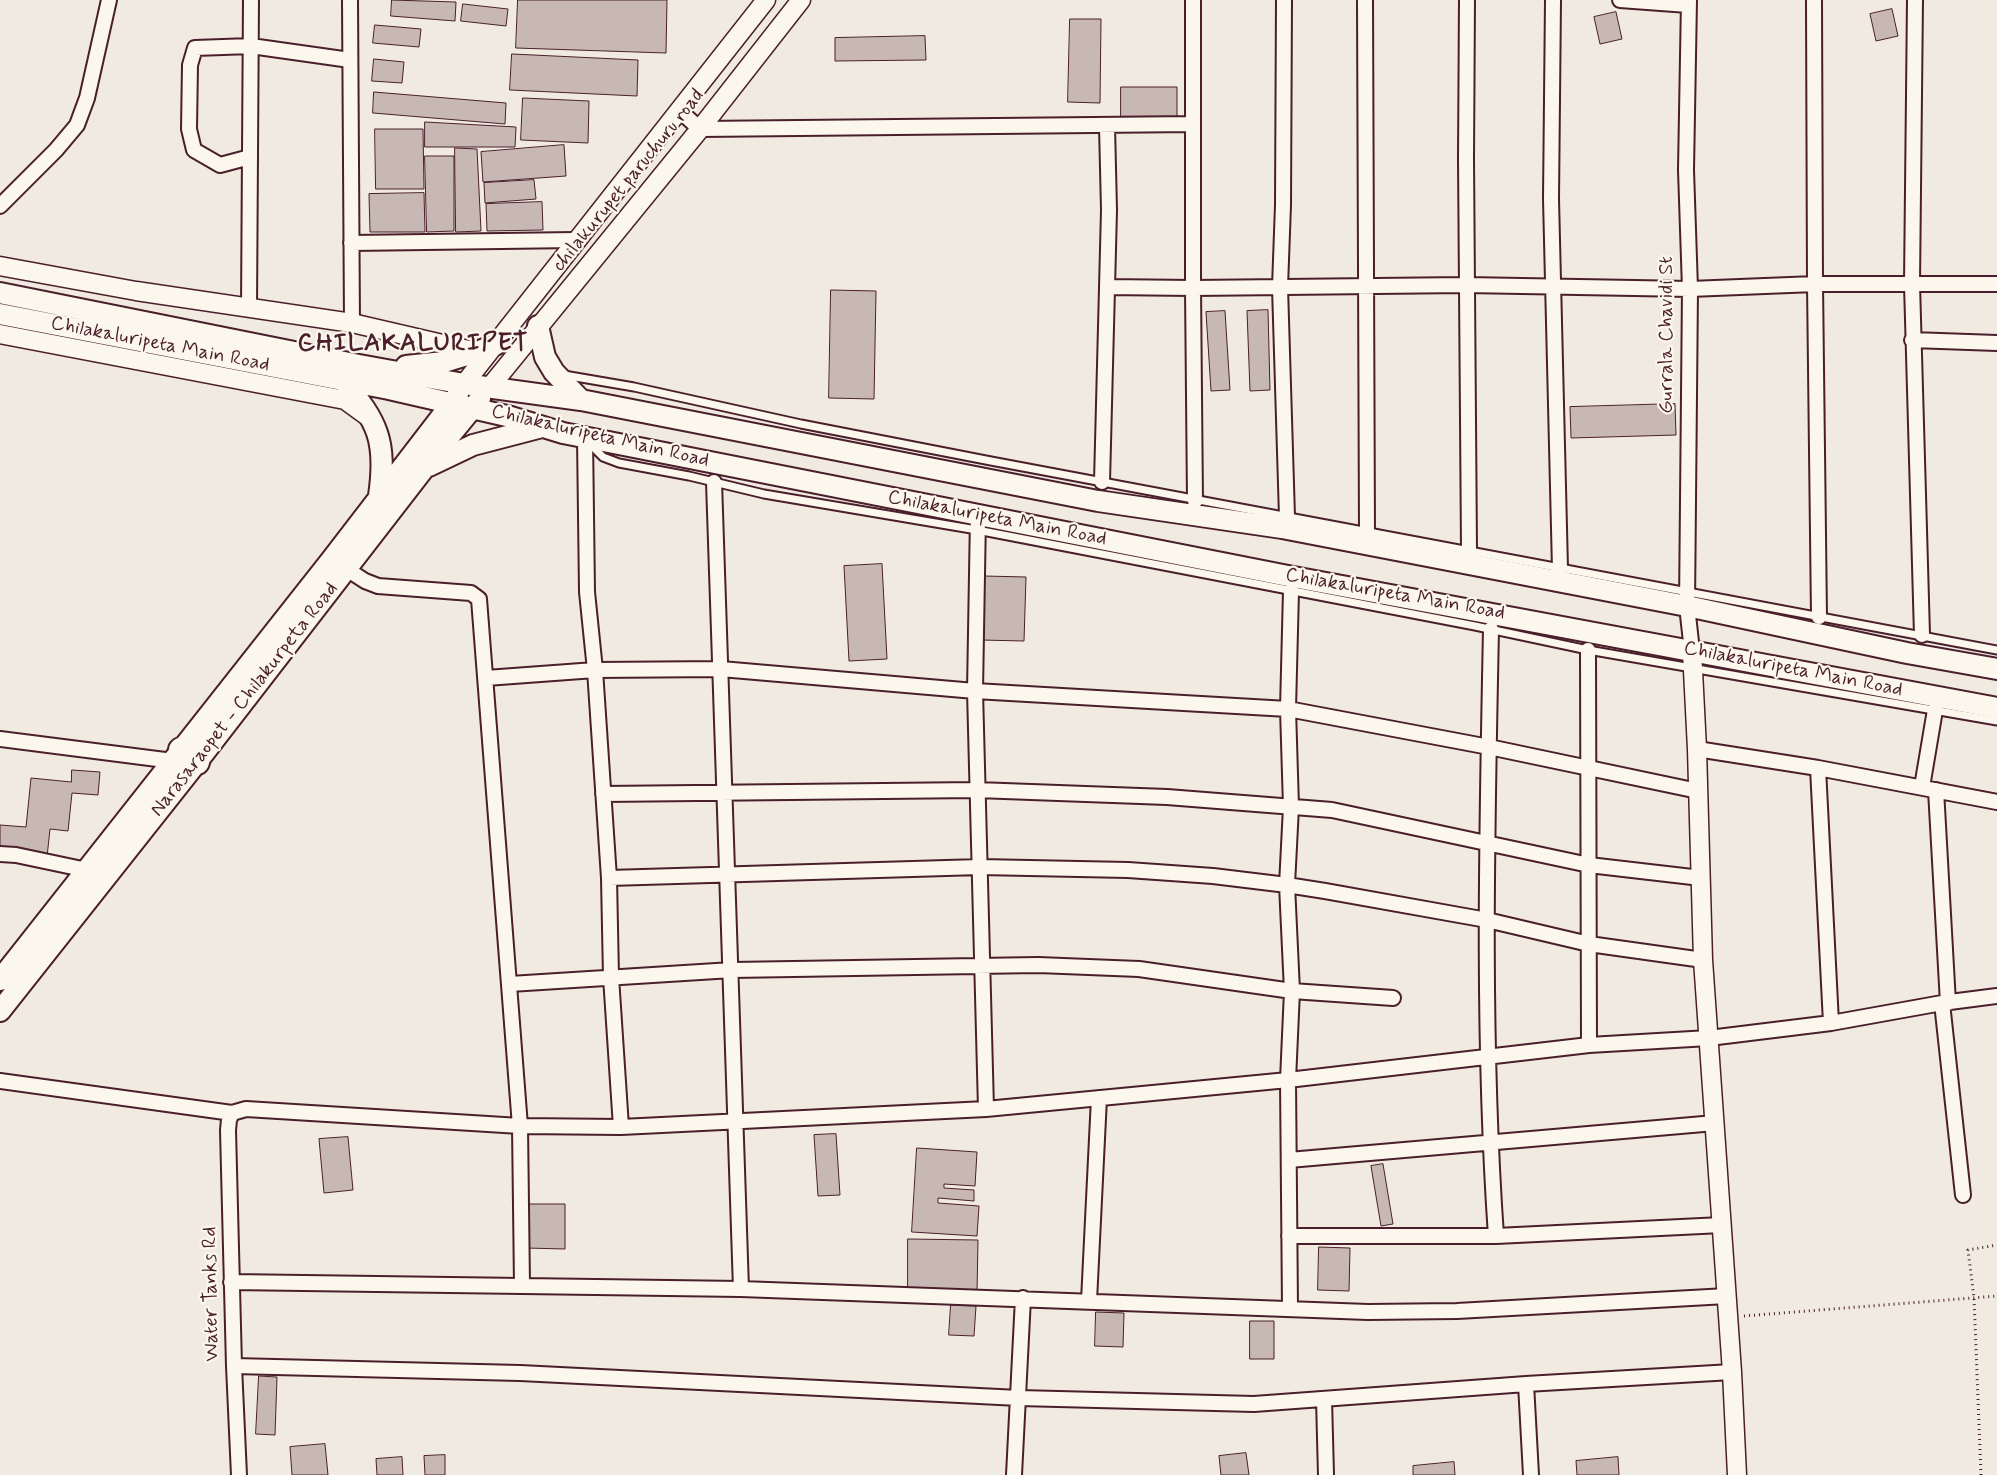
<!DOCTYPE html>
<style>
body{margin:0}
canvas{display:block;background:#f0eae0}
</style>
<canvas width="1997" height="1475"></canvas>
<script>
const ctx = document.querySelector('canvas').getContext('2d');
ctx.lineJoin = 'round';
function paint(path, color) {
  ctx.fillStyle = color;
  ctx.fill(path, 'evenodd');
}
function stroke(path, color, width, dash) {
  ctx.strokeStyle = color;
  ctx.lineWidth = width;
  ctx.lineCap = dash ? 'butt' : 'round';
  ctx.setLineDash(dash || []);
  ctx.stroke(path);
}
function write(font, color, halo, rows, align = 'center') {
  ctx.font = font + ' Mynerve,sans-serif';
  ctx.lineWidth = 4.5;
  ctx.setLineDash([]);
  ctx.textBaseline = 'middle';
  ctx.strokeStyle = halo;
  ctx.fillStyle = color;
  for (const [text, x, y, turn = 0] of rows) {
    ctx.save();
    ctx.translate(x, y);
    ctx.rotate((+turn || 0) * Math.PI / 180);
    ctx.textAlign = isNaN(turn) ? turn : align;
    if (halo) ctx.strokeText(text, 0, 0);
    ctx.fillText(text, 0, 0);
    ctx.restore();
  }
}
const building = new Path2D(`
 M392 0 456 2 455 21 391 16Z
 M518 0H667L666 53 516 48Z
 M463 4 508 9 506 26 461 21Z
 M1892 9 1898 36 1876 41 1870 14Z
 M1616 12 1622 39 1600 44 1594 17Z
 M1070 19H1101L1100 103 1068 102Z
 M375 25 421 29 419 47 373 43Z
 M925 36 926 60 835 61V38Z
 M512 54 638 60 637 96 510 90Z
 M374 59 404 62 402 83 372 81Z
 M1121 87H1177V117H1121Z
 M374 92 506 103 505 124 373 113Z
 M523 98 589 101 588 143 521 140Z
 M425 122 516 127 515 147H425Z
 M375 129H423L424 189H376Z
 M564 145 566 176 483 182 481 152Z
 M455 148 477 149 481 231 456 232Z
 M425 156H454V231L427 232Z
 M534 180 536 199 485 203 484 183Z
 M424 193 425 232H370L369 194Z
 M542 202 543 230 487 231 486 204Z
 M831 290 876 291 874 399 829 398Z
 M1268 310 1270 390 1250 391 1247 311Z
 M1225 311 1230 390 1211 391 1206 312Z
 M1675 404 1676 435 1571 438 1570 407Z
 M882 564 887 659 849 661 844 566Z
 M984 576 1026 577 1024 641 981 640Z
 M72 770 100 772 98 795 72 793 68 831 50 829 47 857 0 853V825L26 827 31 778 71 782Z
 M836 1134 840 1195 818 1196 814 1135Z
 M348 1137 353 1190 324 1193 319 1139Z
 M917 1148 977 1152 975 1186 944 1184V1188L974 1190V1201L938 1198V1203L979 1206 977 1236 912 1232Z
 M1383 1164 1393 1224 1381 1226 1371 1166Z
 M526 1204H565V1249L526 1248Z
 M908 1239 978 1240 977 1293 908 1292Z
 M1319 1247 1350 1248 1349 1291 1318 1290Z
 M951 1305 976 1306 974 1336 949 1335Z
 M1096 1312 1124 1313 1123 1347 1095 1346Z
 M1250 1321H1274V1359H1250Z
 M259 1376 277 1377 275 1435 256 1434Z
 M325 1444 328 1475H292L290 1447Z
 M1246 1453 1249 1475H1221L1219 1456Z
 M445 1455V1475H425L424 1456Z
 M402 1457 403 1475H377L376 1459Z
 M1618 1457 1619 1475H1577L1576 1461Z
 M1454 1462 1455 1475H1413V1466Z`);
const path = new Path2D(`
 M1744 1316 1997 1296
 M1981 1475 1974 1298 1968 1250 1997 1245`);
const service = new Path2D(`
 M564 375 634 387 801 424 991 461 1997 650
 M589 443 603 457 619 463 689 476 764 494 977 530 1475 626 1588 650 1997 721`);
const minor = new Path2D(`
 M350 0 352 323
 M1193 0V288L1195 501
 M1284 0 1283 205 1280 287 1287 517
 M1365 0 1367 533
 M1467 0 1466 158 1469 550
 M1553 0 1551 199 1560 569
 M1620 0 1688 5
 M1689 0 1686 170 1690 289 1687 606 1692 651
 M1814 0 1815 284 1819 617
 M1915 0 1912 284 1922 635
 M680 111 700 129 1193 124
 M250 157 220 165 194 150 189 129 190 65 195 48 251 46 350 60
 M0 206 56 150 77 125 87 98 109 0
 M351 243 576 240
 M1107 287 1193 288 1466 285 1690 289 1815 284H1997
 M249 308 251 0
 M1912 340 1997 343
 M585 438 587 592 595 670 609 878 611 977 621 1127
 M714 482 741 1289
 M1102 482 1109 210 1107 126
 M978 516 975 691 986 1109
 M339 564 365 581 378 586 471 593 479 599 520 1126 522 1285
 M1491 629C1487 831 1482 1034 1496 1236
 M1588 650 1589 1045
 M486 678 595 670 721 669 975 691 1288 709 1489 747 1698 791
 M0 739 173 761
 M1697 749 1818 768 1997 802
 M1818 768 1831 1023
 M1922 787 1935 710
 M1936 790 1948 1003
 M603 794 977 790 1167 797 1332 810 1589 865 1701 878
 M0 854 16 855 87 870
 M609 878 980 867 1128 870 1213 876 1287 885 1325 891 1487 920 1589 944 1703 960
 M510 984 732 970 1038 965 1139 969 1292 991 1393 998
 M1942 1003 1963 1195
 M0 1081 232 1113 246 1109 520 1126 621 1127 986 1109 1288 1080 1589 1045 1709 1038 1831 1023 1942 1003 1997 996
 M232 1113 229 1120 228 1130 234 1366 239 1475
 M1289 1160 1715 1123
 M1289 1236H1496L1722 1225
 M231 1282 741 1289 1368 1312 1457 1311 1727 1296
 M1089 1301 1099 1098
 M1290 1308 1288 1080 1292 991 1287 885 1291 807 1288 709 1291 591
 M234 1366 520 1373 1019 1398 1254 1404 1526 1384 1732 1372
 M1526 1384 1531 1475
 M1324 1399 1326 1475
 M1014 1475 1023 1298`);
const tertiary = new Path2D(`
 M0 266 136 291 352 323 477 352
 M0 334 345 400 367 416
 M464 384 766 0
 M489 388 700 129 801 0
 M1692 651 1697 749 1703 960 1732 1372 1737 1475`);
const secondary = new Path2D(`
 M0 293 359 365 464 384 581 400 1098 501 1282 528 1687 606 1907 653 1997 669
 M0 314 389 389 511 417 563 433 1288 576 1997 708
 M538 326 545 357 554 372 581 400
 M406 366 444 362 477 352 497 344
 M343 380C378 423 387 440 379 496
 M429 466 473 445 542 427
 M0 980 332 559 458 395
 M0 1011 197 762 443 444 480 399`);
const trunk = new Path2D(`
 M181 750 197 762`);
const streetNames = [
 ["chilakurupet paruchuru road",629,181,-51],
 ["Gurrala Chavidi St",1668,335,-90],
 ["Chilakaluripeta Main Road",160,345,11],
 ["Chilakaluripeta Main Road",600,437,13],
 ["Chilakaluripeta Main Road",997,519,11],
 ["Chilakaluripeta Main Road",1395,595,10],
 ["Chilakaluripeta Main Road",1793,670,11],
 ["Narasaraopet - Chilakurpeta Road",245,700,-52],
 ["Water Tanks Rd",212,1294,-91]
];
const districtNames = [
 ["CHILAKALURIPET",413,345]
];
paint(building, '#c8b8b3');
stroke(building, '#4a1f2b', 1);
stroke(service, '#4a1f2b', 11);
stroke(minor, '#4a1f2b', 18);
stroke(tertiary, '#4a1f2b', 21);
stroke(secondary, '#4a1f2b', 24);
stroke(trunk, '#4a1f2b', 28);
stroke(path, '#4a1f2b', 3, [1, 4]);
stroke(service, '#fbf7ec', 7);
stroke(minor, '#fbf7ec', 14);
stroke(tertiary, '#fbf7ec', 18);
stroke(secondary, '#fbf7ec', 20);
stroke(trunk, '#fbf7ec', 24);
write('20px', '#4a1f2b', '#fbf7ec', streetNames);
ctx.letterSpacing = '1px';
write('bold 25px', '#4a1f2b', '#fbf7ec', districtNames);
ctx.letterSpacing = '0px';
</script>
